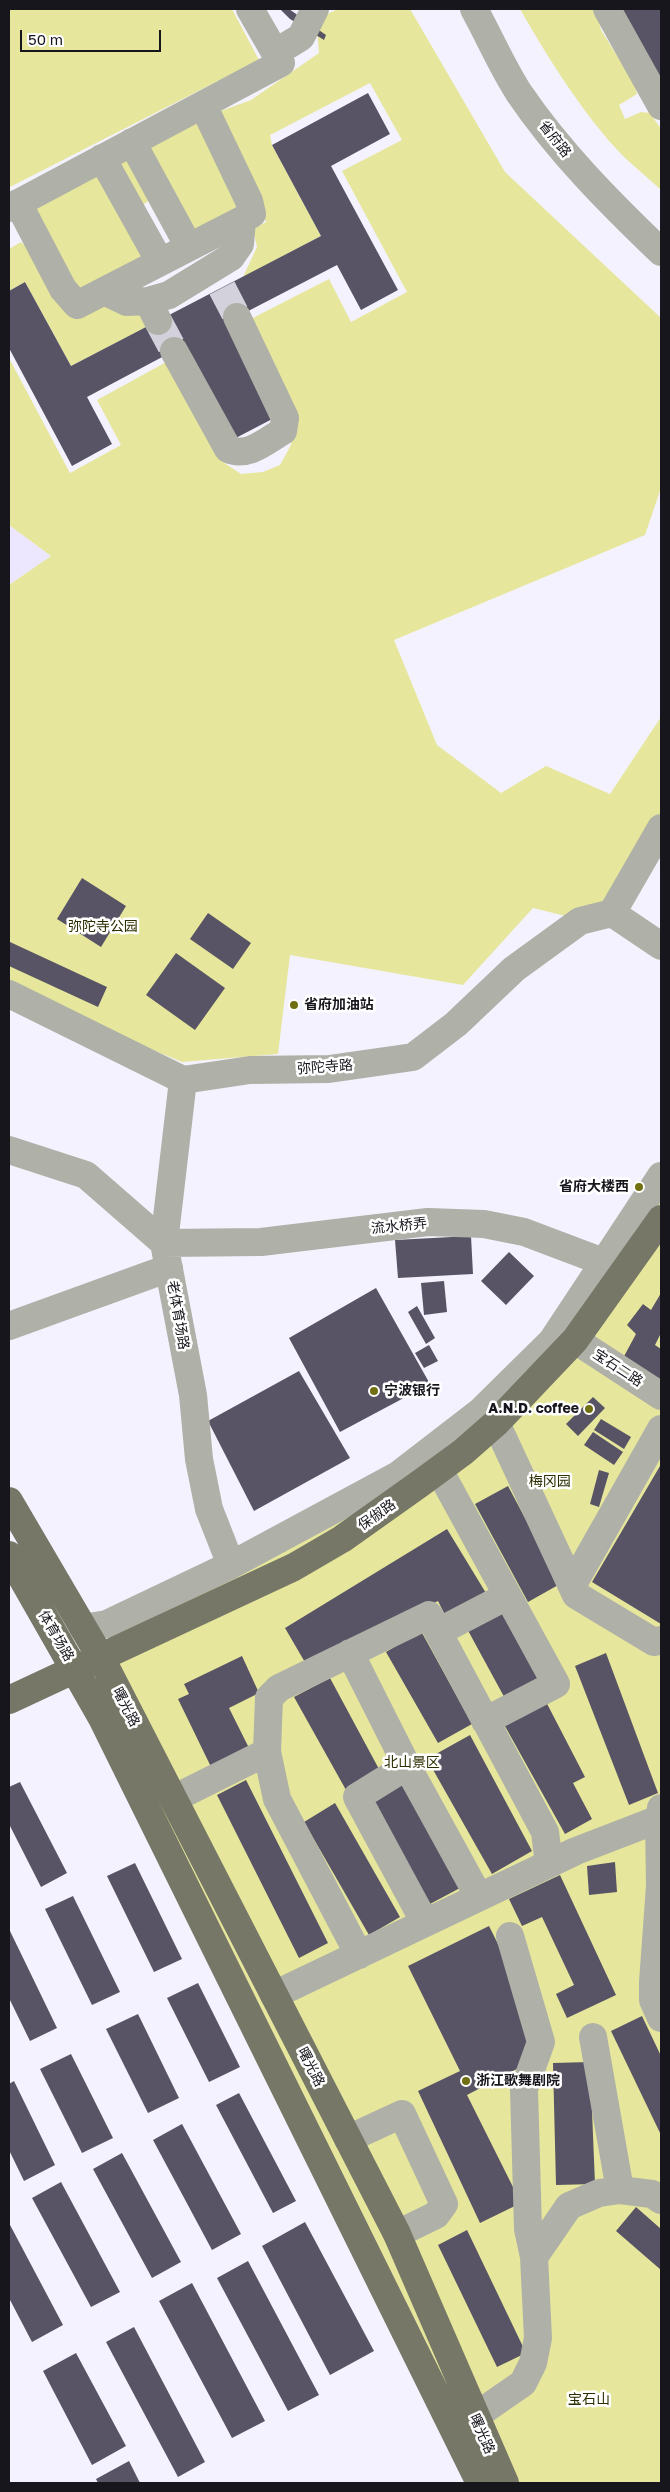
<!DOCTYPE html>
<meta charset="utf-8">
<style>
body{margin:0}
#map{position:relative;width:670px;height:2492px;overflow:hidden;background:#f4f2fe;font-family:"Golos Text",sans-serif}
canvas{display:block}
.frame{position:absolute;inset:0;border:10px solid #18161d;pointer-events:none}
.scale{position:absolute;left:20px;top:30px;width:141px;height:22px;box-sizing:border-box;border:2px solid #18161d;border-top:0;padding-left:6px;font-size:15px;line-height:18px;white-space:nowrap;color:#18161d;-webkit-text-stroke:4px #fff;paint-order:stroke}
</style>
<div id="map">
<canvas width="670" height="2492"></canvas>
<div class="frame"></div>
<div class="scale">50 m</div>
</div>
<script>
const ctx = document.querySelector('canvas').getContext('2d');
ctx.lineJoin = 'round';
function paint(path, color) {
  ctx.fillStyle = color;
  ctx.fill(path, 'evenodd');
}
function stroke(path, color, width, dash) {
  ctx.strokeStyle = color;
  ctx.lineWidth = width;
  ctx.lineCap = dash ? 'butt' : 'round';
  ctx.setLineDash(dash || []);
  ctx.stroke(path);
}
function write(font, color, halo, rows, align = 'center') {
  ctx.font = font + ' "Golos Text","Noto Sans SC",sans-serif';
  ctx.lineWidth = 5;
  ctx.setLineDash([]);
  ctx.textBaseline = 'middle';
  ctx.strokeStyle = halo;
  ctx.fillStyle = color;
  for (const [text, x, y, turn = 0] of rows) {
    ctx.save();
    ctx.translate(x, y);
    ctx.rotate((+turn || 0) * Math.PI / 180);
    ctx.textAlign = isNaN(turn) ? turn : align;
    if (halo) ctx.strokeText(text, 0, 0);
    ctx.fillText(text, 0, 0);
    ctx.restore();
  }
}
const built = new Path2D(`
 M9 525 51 556 9 585Z`);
const green = new Path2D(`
 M9 9H232L259 60 10 187Z
 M338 9H410L505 172 661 318V488L645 535 394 640 437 745 501 793 546 766 610 794 661 717V828L612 913 643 935 533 908 463 985 290 955 278 1054 182 1062 76 1018 9 983V585L51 556 9 525V358L70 473 121 445 97 400 170 360 209 440 223 462 241 474 263 472 280 465 291 445 293 418 241 324 329 279 351 322 407 292 342 171 402 140 370 83 270 135 272 145 321 236 243 277 257 247 253 229 266 222 218 112 251 100 319 53 316 19Z
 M520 9H596L601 30 634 83 637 94 619 105 625 119 641 112 650 113 661 129V190C649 179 636 168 624 157 584 116 548 58 520 9Z
 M200 119 242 210 192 233 145 146Z
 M132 158 152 199 139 207 117 164Z
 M101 173 147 258 80 294 33 209Z
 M21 242 30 250 75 319 102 306 123 310H149L158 321 71 366 25 282 9 291V249Z
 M661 1178V2483H474L84 1651 356 1509 569 1317Z`);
const building = new Path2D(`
 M280 9H289L326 35 324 40 290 19Z
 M618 9H661V85Z
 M368 93 390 134 331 166 398 290 361 310 337 265 229 321 278 416 230 441 181 347 87 397 112 444 72 466 9 348V291L25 282 71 366 321 236 272 145Z
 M82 878 126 906 101 947 57 919Z
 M208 913 251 943 233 969 190 939Z
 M10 942 107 987 98 1007 9 966Z
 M176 953 225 988 195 1030 146 995Z
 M471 1236 473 1274 398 1278 395 1240Z
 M509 1252 534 1276 506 1305 481 1281Z
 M444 1281 447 1312 424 1315 421 1283Z
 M376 1288 430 1384 340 1432 289 1338Z
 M661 1293V1333L655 1345 661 1349V1384L622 1360 636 1334 627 1325 643 1304 651 1310Z
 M417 1306 435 1338 426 1344 408 1312Z
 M429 1345 438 1361 424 1368 415 1353Z
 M299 1371 350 1458 254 1511 208 1421Z
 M593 1397 605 1408 578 1436 566 1424Z
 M601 1419 631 1437 624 1449 594 1430Z
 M593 1432 623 1452 614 1465 584 1445Z
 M660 1466 661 1467V1624L592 1582Z
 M599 1470 609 1473 599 1507 590 1504Z
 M508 1486 560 1584 528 1602 475 1504Z
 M447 1529 489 1598 447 1619 438 1601 340 1651 306 1664 285 1628Z
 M500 1606 542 1684 508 1704 465 1625Z
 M421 1631 472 1724 438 1743 386 1652Z
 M606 1653 658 1793 629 1805 575 1666Z
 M242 1656 259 1693 229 1708 251 1752 213 1771 178 1699 189 1694 184 1684Z
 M330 1678 380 1771 346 1790 294 1697Z
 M543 1696 585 1777 573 1783 592 1819 565 1834 501 1719Z
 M470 1735 532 1851 492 1874 427 1759Z
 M246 1780 328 1943 299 1958 217 1795Z
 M20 1782 67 1873 41 1887 9 1824V1787Z
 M400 1782 460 1888 430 1904 370 1799Z
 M335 1803 400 1917 369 1935 304 1822Z
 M615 1862 617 1892 589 1895 587 1866Z
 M135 1863 182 1959 154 1972 107 1876Z
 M560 1875 616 1995 567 2018 556 1994 574 1985 542 1917 522 1926 509 1899Z
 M73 1896 120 1992 92 2005 45 1909Z
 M489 1926 523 1994 532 2061 467 2095 521 2203 480 2223 418 2091 460 2071 408 1966Z
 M10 1931 57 2028 30 2041 9 1998Z
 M198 1983 240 2067 209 2082 167 1998Z
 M138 2014 179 2098 148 2113 106 2029Z
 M642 2016 661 2056V2135L611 2031Z
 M71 2054 113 2138 82 2153 40 2069Z
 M590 2062 595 2184 556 2185 553 2063Z
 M14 2081 55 2165 24 2181 9 2150V2084Z
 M239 2093 296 2201 273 2213 216 2105Z
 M182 2124 241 2234 212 2250 153 2140Z
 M122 2153 181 2262 152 2278 93 2169Z
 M61 2182 120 2292 91 2307 32 2198Z
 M636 2207 661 2229V2270L616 2231Z
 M305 2222 374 2351 330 2375 262 2246Z
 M9 2223 63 2325 32 2342 9 2298Z
 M467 2230 526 2353 497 2367 438 2245Z
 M248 2261 319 2395 288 2411 217 2278Z
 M192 2283 265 2421 232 2438 159 2301Z
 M134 2327 205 2462 178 2477 106 2342Z
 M76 2353 126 2446 92 2465 43 2371Z
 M129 2461 140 2483H98L96 2479Z`);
const minorTunnel = new Path2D(`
 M222 288 237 317
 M158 321 174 351`);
const minor = new Path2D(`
 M474 9C489 36 502 67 519 93 559 152 610 203 661 252
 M607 9 661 106
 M275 53 301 37 315 9
 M132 142 189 247
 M102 158 160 262
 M18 203 63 289 77 305 242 220 252 214 249 201 203 105
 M9 208 281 63 250 9
 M104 291 127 302 148 301 169 295 231 257 240 244 242 220
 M148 301 158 321
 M174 351 228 449C248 458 266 441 283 431L285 418 237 317
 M661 828 612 913 661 946
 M9 994 183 1080 250 1070 329 1069 413 1057 456 1024 514 969 580 921 612 913
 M183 1080 164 1243 261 1242 428 1222 484 1224 524 1232 622 1269
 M9 1150 86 1175 164 1243 193 1395 199 1459 209 1509 231 1565
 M9 1326 169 1268
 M575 1340 661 1396
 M496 1423 576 1595 654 1642 661 1640
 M439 1470 556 1684 485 1721
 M572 1586 661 1429
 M83 1628 107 1624 231 1565 398 1475 481 1411 552 1341 661 1176
 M438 1632 507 1596
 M350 1653 407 1766 479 1897
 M407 1766 357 1797 425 1923
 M173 1799 267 1752
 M659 1819 660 1886 653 1982V2000L661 2018
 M510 1936 541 2042 524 2089 528 2229 534 2257
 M359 1955 277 1799 267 1752 269 1698 279 1688 429 1615 545 1832 549 1864
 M274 1995 576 1851 659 1819 661 1808
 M593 2037 620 2190
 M348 2139 402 2114 444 2204 436 2215 397 2234
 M474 2417 523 2383 533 2363 538 2338 534 2257 569 2206 599 2193 620 2190 652 2194 661 2200`);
const major = new Path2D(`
 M9 1501 101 1658 397 2234 505 2483
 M9 1555 102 1718 480 2483
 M9 1700 294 1567 342 1539 418 1485 463 1452 496 1423 575 1340 661 1219`);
const markers = [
 [294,1005,5,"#706f11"],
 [639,1187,5,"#706f11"],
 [374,1391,5,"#706f11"],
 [589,1409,5,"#706f11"],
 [466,2081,5,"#706f11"]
];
const streetNames = [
 ["省府路",555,139,52],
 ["弥陀寺路",325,1067,-4],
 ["流水桥弄",399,1226,-6],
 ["老体育场路",178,1315,80],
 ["宝石二路",618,1368,33],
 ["保俶路",377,1515,-35],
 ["体育场路",56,1636,60],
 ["曙光路",126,1707,63],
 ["曙光路",311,2067,63],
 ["曙光路",482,2434,66]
];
const parkNames = [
 ["弥陀寺公园",103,927],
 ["梅冈园",550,1482],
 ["北山景区",412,1763],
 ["宝石山",589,2400]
];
const poiNames = [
 ["省府加油站",304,1005],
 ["省府大楼西",629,1187,"right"],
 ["宁波银行",384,1391],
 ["A.N.D. coffee",579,1409,"right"],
 ["浙江歌舞剧院",476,2081]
];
paint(built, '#ece7fe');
paint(green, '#e6e79c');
paint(building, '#585465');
stroke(minorTunnel, '#d3d1dc', 28, [28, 14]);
stroke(minor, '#afb0a7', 28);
stroke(major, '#777767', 28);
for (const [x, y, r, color] of markers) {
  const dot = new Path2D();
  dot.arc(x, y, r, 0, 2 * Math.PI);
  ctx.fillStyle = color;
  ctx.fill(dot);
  stroke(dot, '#fff', 2);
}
write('14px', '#18161d', '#fff', streetNames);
write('14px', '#2e2e03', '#fff', parkNames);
write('bold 14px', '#18161d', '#fff', poiNames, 'left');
</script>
